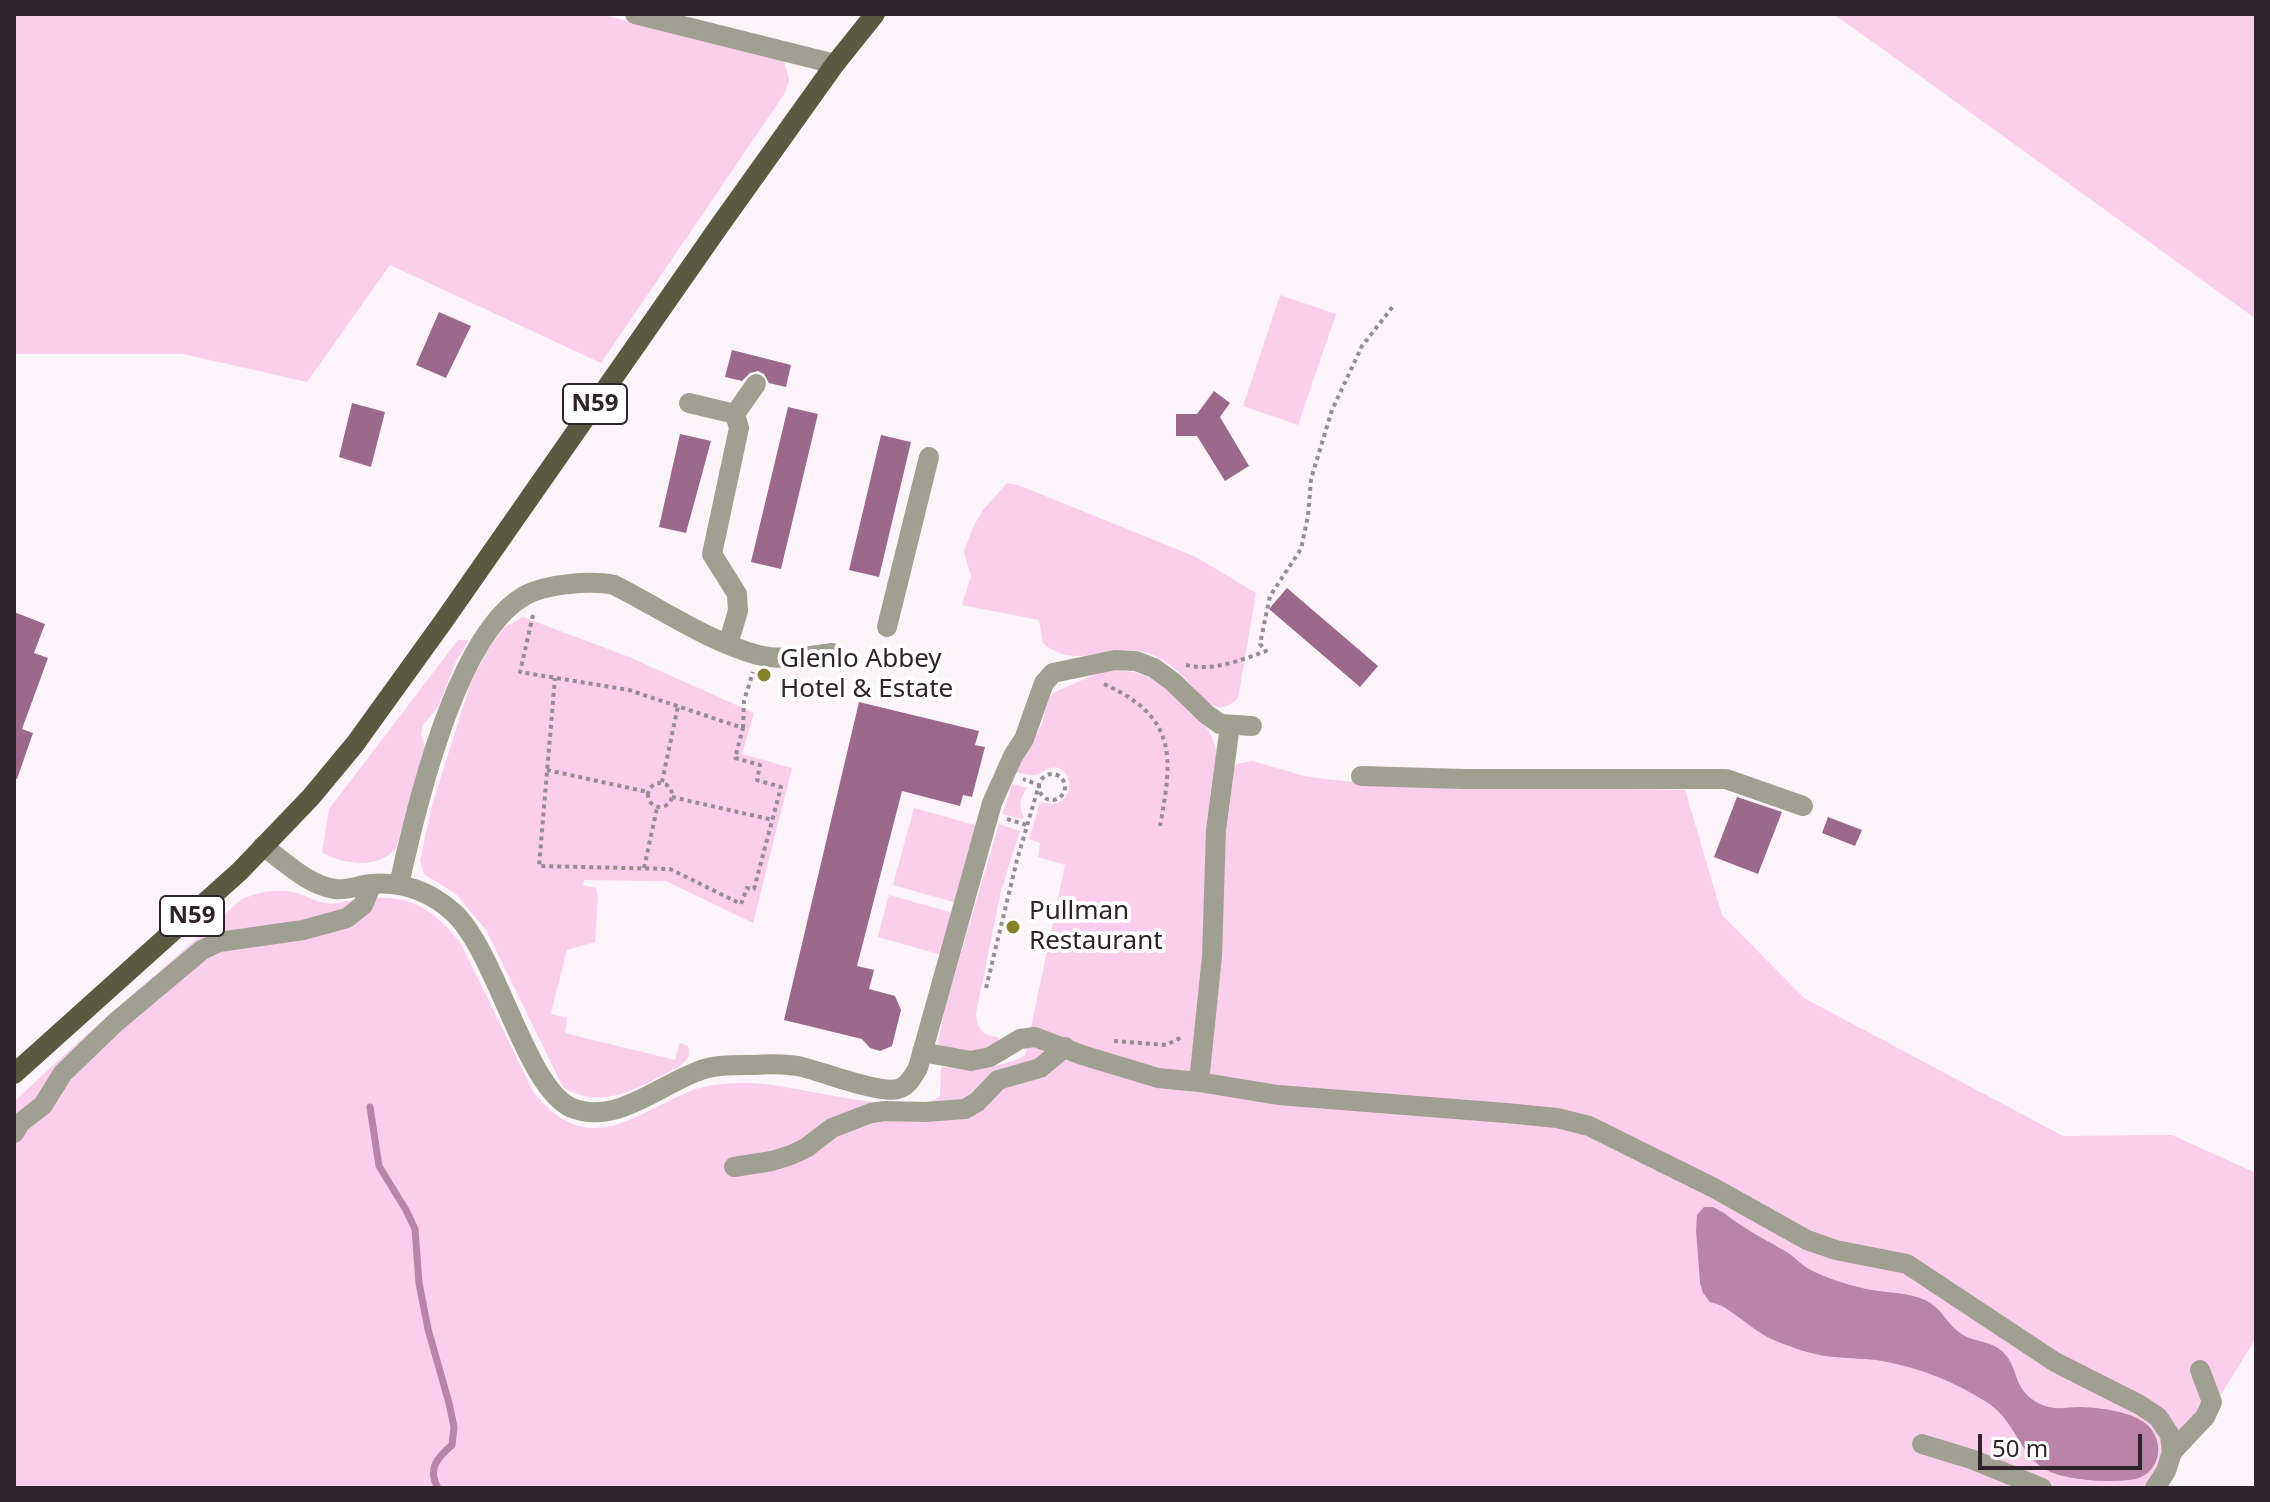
<!DOCTYPE html>
<style>
body{margin:0}
#map{position:relative;width:2270px;height:1502px;overflow:hidden;background:#fbf4f8;font-family:"Noto Sans",sans-serif}
canvas{display:block}
.frame{position:absolute;inset:0;border:16px solid #30242c;pointer-events:none}
.scale{position:absolute;left:1978px;top:1434px;width:164px;height:36px;box-sizing:border-box;border:4px solid #30242c;border-top:0;padding-left:10px;font-size:24px;line-height:28px;white-space:nowrap;color:#30242c;-webkit-text-stroke:6px #fff;paint-order:stroke}
</style>
<div id="map">
<canvas width="2270" height="1502"></canvas>
<div class="frame"></div>
<div class="scale">50 m</div>
</div>
<script>
const ctx = document.querySelector('canvas').getContext('2d');
ctx.lineJoin = 'round';
function paint(path, color) {
  ctx.fillStyle = color;
  ctx.fill(path, 'evenodd');
}
function stroke(path, color, width, dash) {
  ctx.strokeStyle = color;
  ctx.lineWidth = width;
  ctx.lineCap = dash ? 'butt' : 'round';
  ctx.setLineDash(dash || []);
  ctx.stroke(path);
}
function write(font, color, halo, rows, align = 'center') {
  ctx.font = font + ' "Noto Sans",sans-serif';
  ctx.lineWidth = 8;
  ctx.setLineDash([]);
  ctx.textBaseline = 'middle';
  ctx.strokeStyle = halo;
  ctx.fillStyle = color;
  for (const [text, x, y, turn = 0] of rows) {
    ctx.save();
    ctx.translate(x, y);
    ctx.rotate((+turn || 0) * Math.PI / 180);
    ctx.textAlign = isNaN(turn) ? turn : align;
    if (halo) ctx.strokeText(text, 0, 0);
    ctx.fillText(text, 0, 0);
    ctx.restore();
  }
}
const green = new Path2D(`
 M14 14H599L784 61 789 79 785 93 601 363 390 265 307 382 183 354H14Z
 M1833 14H2256V319L1884 50Z
 M1280 295 1336 314 1298 425 1243 406Z
 M1007 483 1018 485 1196 557 1256 593 1238 698C1215 722 1200 693 1185 678 1177 670 1166 661 1155 656 1114 637 1078 674 1043 643L1039 620 962 605 971 576 964 552 973 527 983 510Z
 M523 617 629 657 754 713 742 754 792 768 753 923 666 881 584 880 583 885 596 888 598 896 595 942 567 950 551 1014 567 1018 565 1033 675 1060 680 1043 688 1046C691 1056 688 1059 680 1066 642 1085 604 1113 563 1087L486 930 456 894 424 874 420 861 432 805 471 682 490 646 505 627Z
 M458 640H469L457 659 438 707 423 725 421 734 425 747 396 848C378 870 344 864 322 853L329 809Z
 M1107 669C1143 671 1156 677 1181 704 1190 714 1205 722 1211 735 1224 764 1221 823 1223 857L1230 778 1236 764 1252 761 1308 777 1371 784 1685 790 1722 915 1804 998 2063 1136 2172 1135 2256 1173V1338L2163 1488H14V1102L76 1044 242 899C260 892 277 888 296 893 306 895 315 902 325 903 337 905 349 900 361 899 408 893 433 907 461 944L534 1093C589 1160 632 1115 693 1090 708 1084 731 1083 747 1083 789 1082 913 1121 940 1096L941 1067C972 1070 996 1069 1025 1056L1065 865 1038 857 1040 843 1029 839 1040 802C1073 813 1077 774 1058 768 1048 765 1043 774 1034 775 1029 775 1021 773 1015 772L1042 724 1048 699 1053 693Z
 M1012 784 1027 788C1020 796 1018 808 1024 817L1022 819 1003 814Z
 M914 808 978 826 957 903 893 885Z
 M999 824 1020 831 1001 891 976 1013C977 1028 982 1036 998 1037L1000 1041 999 1044 965 1054 938 1044 945 1007Z
 M889 895 953 913 942 955 878 937Z`);
const water = new Path2D(`
 M1704 1207H1713L1724 1213C1743 1228 1764 1239 1785 1251 1794 1256 1800 1264 1809 1269 1825 1278 1849 1285 1866 1289 1885 1293 1908 1292 1925 1300 1942 1308 1946 1323 1960 1333 1972 1342 1993 1341 2003 1352 2021 1371 2011 1389 2040 1404 2055 1411 2066 1407 2081 1407 2100 1408 2130 1411 2145 1423 2168 1441 2160 1478 2129 1480 2107 1482 2085 1481 2063 1476 2019 1466 2021 1425 1988 1403 1955 1382 1921 1368 1882 1361 1867 1358 1850 1359 1834 1357 1815 1356 1794 1348 1776 1341 1752 1332 1730 1305 1710 1302L1703 1293 1700 1283 1696 1230 1697 1215Z`);
const stream = new Path2D(`
 M370 1107 379 1166 406 1210 415 1229 419 1283 428 1329 449 1403 454 1427 452 1445C437 1458 427 1469 438 1488`);
const building = new Path2D(`
 M439 312 471 326 446 378 416 365Z
 M732 350 791 365 786 387 769 383 764 374 758 371 750 373 742 381 725 377Z
 M1214 391 1230 403 1220 417 1249 466 1225 481 1197 436H1176V414H1197Z
 M352 403 385 412 371 467 339 457Z
 M788 407 818 414 781 569 751 562Z
 M680 434 711 441 686 533 659 527Z
 M881 435 911 442 879 577 849 570Z
 M1287 588 1378 666 1360 687 1269 609Z
 M14 612 45 624 34 653 48 658 22 729 33 733 17 779 14 778Z
 M859 702 979 731 975 745 985 747 972 797 963 795 960 806 902 791 857 966 874 970 869 989 895 996 901 1010 892 1046 880 1051 870 1048 862 1039 784 1020Z
 M1737 797 1782 812 1758 874 1714 857Z
 M1828 817 1862 830 1855 846 1822 833Z`);
const path = new Path2D(`
 M533 615 520 672 629 690 743 728 735 758 760 765 757 780 781 787 754 889 747 888 741 904 670 869 539 866 555 678
 M1186 665C1213 672 1241 660 1266 651L1260 644 1270 596 1301 549 1308 516 1311 479 1332 410 1362 346 1394 305
 M1104 684C1177 717 1173 756 1160 826
 M743 728 744 701 753 672
 M547 770 648 792
 M1039 787a13 13 0 1 1 26 0a13 13 0 1 1-26 0Z
 M662 782 678 706
 M648 795a12 12 0 1 1 24 0a12 12 0 1 1-24 0Z
 M672 797 773 820
 M1007 819 1027 825
 M644 868 657 808
 M986 988 1017 860 1039 785 1023 779
 M1114 1041 1166 1045 1182 1037`);
const minor = new Path2D(`
 M635 14 835 64
 M689 403 735 414 739 428 712 554 737 594 738 611 728 644
 M735 414 756 384
 M887 627 929 457
 M1230 725 1216 830 1212 956 1199 1082 1278 1095 1506 1113 1557 1118 1589 1126 1714 1188 1807 1240 1836 1250 1907 1264 2055 1362 2140 1405 2158 1417 2170 1435 2172 1452 2166 1471 2155 1488
 M1361 776 1464 779H1726L1803 806
 M263 846C285 862 308 885 335 889 347 891 359 885 371 884 402 881 431 892 454 913 497 953 526 1089 572 1108 615 1125 657 1087 696 1072 714 1064 736 1065 755 1065 769 1064 784 1064 798 1066 821 1071 878 1094 898 1089 908 1087 913 1076 918 1068L992 803 1013 756 1024 739 1044 683 1053 673 1115 660 1136 661 1154 668 1173 682 1206 714 1220 724 1252 726
 M399 885C415 811 456 635 524 596 545 584 591 580 614 585 660 608 709 642 758 655 783 661 807 656 832 653
 M922 1052 971 1061 990 1057 1020 1039 1035 1037 1082 1055 1158 1078 1199 1082
 M14 1133 20 1123 43 1105 63 1073 116 1022 202 950 219 942 303 930 347 918 363 905 372 884
 M734 1167 772 1161 791 1155 806 1148 832 1128 871 1113 885 1111 925 1112 965 1109 977 1102 998 1080 1040 1068 1065 1047
 M1922 1444 1974 1460 2042 1488
 M2172 1452 2205 1417 2212 1402 2200 1370`);
const major = new Path2D(`
 M14 1074 240 871 311 797 355 744 443 622 720 225 835 64 875 14`);
const markers = [
 [764,675,8,"#85842d"],
 [1013,927,8,"#85842d"]
];
const shields = [
 [595,404,64],
 [192,916,64]
];
const shieldNames = [
 ["N59",595,404],
 ["N59",192,916]
];
const poiNames = [
 ["Glenlo Abbey",780,660],
 ["Hotel & Estate",780,690],
 ["Pullman",1029,912],
 ["Restaurant",1029,942]
];
paint(green, '#fbceec');
paint(water, '#b984a8');
stroke(stream, '#b984a8', 7);
paint(building, '#9c698c');
stroke(path, '#968d93', 4, [4, 4]);
stroke(minor, '#a0a092', 20);
stroke(major, '#595a40', 20);
for (const [x, y, r, color] of markers) {
  const dot = new Path2D();
  dot.arc(x, y, r, 0, 2 * Math.PI);
  ctx.fillStyle = color;
  ctx.fill(dot);
  stroke(dot, '#fff', 3);
}
for (const [x, y, w] of shields) {
  const box = new Path2D();
  box.roundRect(x - w / 2, y - 20, w, 40, 6);
  ctx.fillStyle = '#fff';
  ctx.fill(box);
  stroke(box, '#30242c', 2);
}
write('bold 24px', '#30242c', null, shieldNames);
write('26px', '#30242c', '#fff', poiNames, 'left');
</script>
